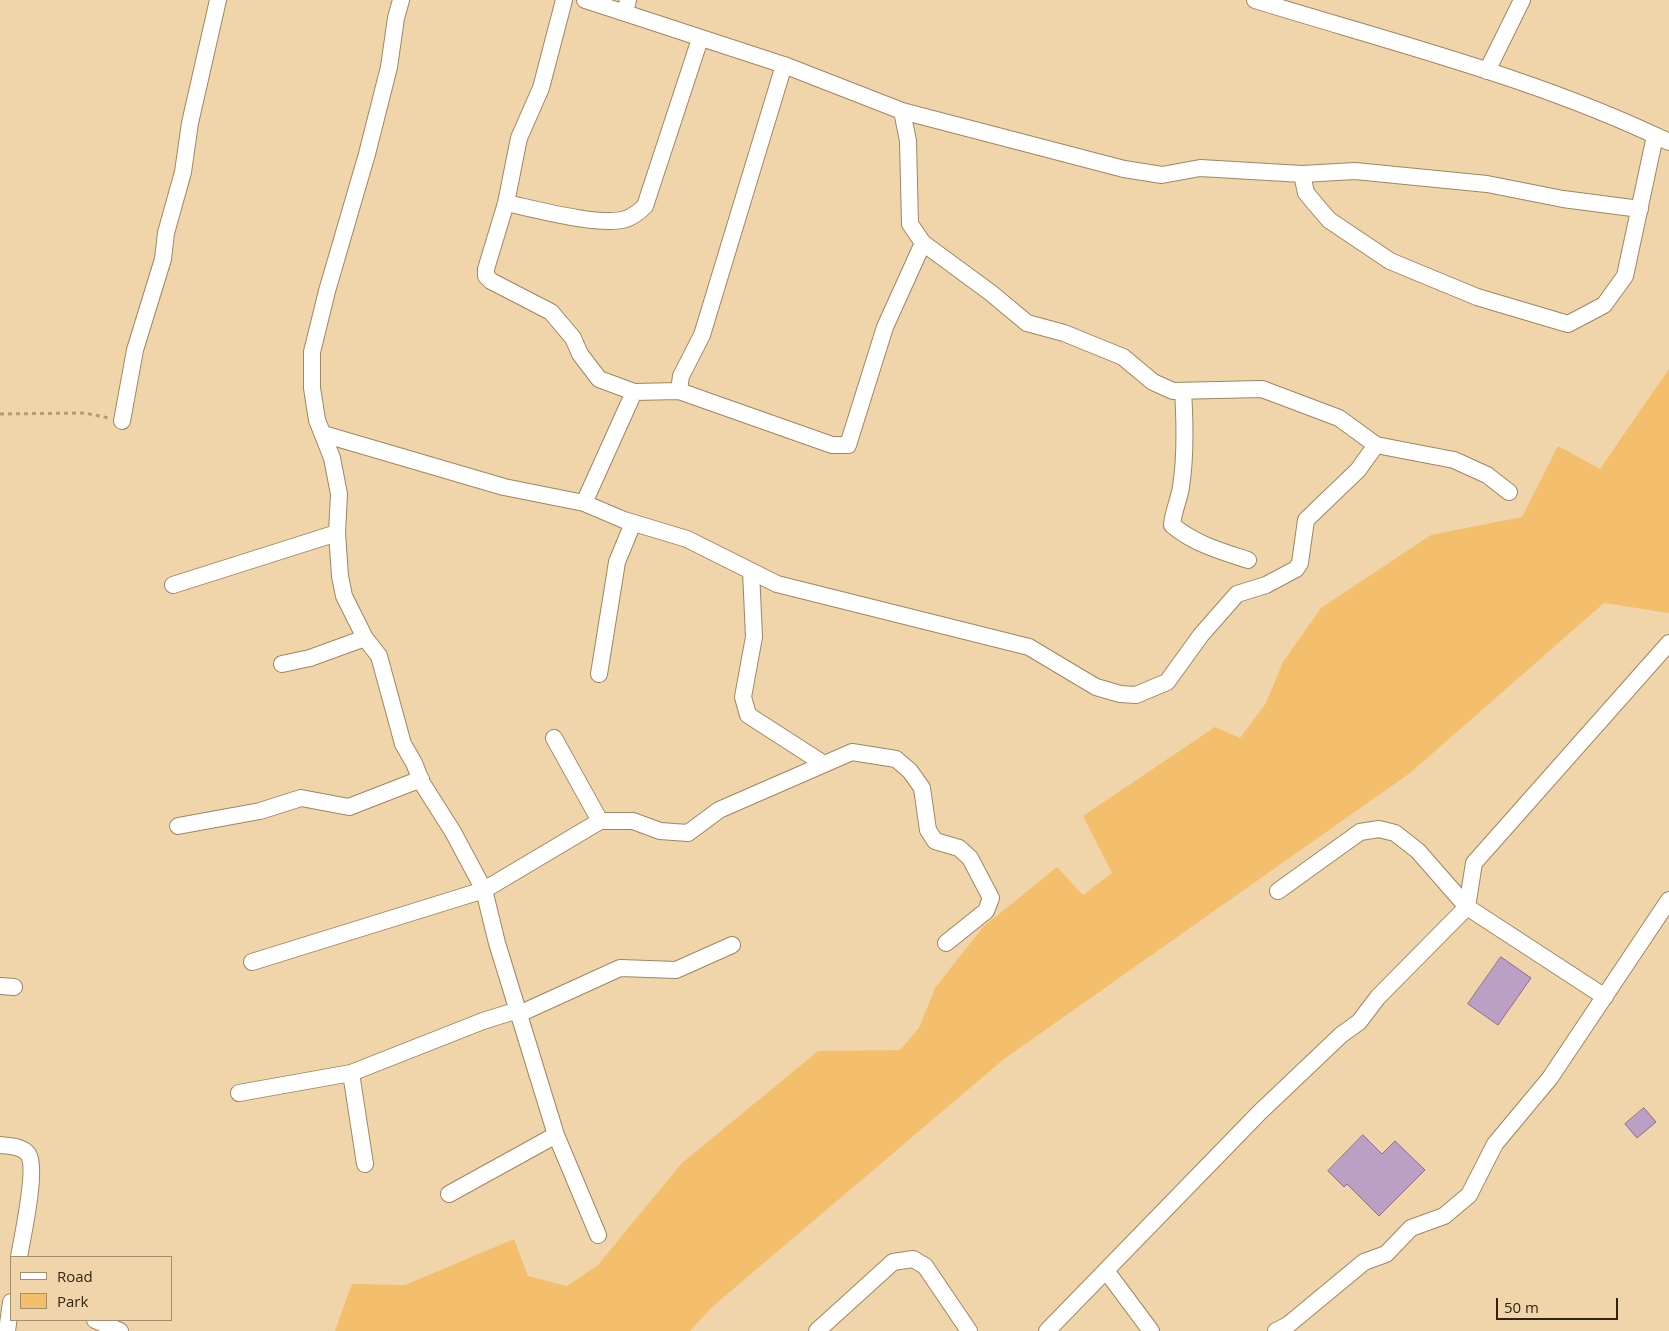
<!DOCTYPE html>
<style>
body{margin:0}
#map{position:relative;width:1669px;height:1331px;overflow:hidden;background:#f0d4aa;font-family:"Open Sans",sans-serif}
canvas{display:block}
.legend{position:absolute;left:10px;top:1256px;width:162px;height:65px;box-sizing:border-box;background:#f0d4aa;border:1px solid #a38e6e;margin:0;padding:6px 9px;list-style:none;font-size:15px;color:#302515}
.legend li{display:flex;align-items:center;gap:10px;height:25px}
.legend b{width:25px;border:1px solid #a38e6e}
.scale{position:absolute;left:1496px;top:1298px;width:122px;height:22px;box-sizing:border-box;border:2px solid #302515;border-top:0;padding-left:6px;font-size:15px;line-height:18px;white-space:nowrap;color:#302515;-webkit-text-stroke:4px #f0d4aa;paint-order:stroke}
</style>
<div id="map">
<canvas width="1669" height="1331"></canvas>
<ul class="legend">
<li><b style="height:6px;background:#fff"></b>Road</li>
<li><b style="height:14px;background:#f3bf6c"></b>Park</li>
</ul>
<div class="scale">50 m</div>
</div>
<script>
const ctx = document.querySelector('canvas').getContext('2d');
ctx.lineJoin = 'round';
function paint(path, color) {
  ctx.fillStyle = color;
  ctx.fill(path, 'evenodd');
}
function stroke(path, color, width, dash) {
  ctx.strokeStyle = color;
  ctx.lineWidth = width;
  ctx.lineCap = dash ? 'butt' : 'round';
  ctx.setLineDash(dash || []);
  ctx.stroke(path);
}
const green = new Path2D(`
 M1669 369V613L1604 603 1410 773 1004 1059 712 1307 690 1331H335L352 1284 405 1285 514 1239 528 1276 567 1286 598 1265 681 1164 818 1051 900 1050 919 1028 935 988 983 927 1057 867 1083 895 1112 873 1083 816 1215 727 1240 738 1266 703 1283 662 1321 608 1431 535 1522 517 1558 446 1600 469Z`);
const building = new Path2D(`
 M1501 957 1531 978 1498 1025 1468 1004Z
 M1644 1108 1656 1122 1637 1138 1625 1124Z
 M1363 1135 1382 1154 1395 1141 1425 1170 1379 1216 1347 1184 1344 1187 1328 1171Z`);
const path = new Path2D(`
 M0 414 85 413 109 418`);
const minor = new Path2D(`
 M401 0 396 18 389 67 367 154 327 291 312 352V388L317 420 332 458 339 494 337 533 340 576 344 596 365 638 379 656 403 744 414 763 422 783 453 832 484 890 497 943 556 1135 449 1194
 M564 0 541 88 519 138 506 203 486 269V276L491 281 551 312 573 338 580 354 599 379 634 392
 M585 0 625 13 628 0
 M1255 0C1394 43 1539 79 1669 142
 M625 13 784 65 902 111 1124 169 1162 175 1200 168 1302 174 1355 171 1487 184 1563 199 1640 209
 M784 65 702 335 681 376 679 391 634 392 584 503 624 520 687 539 777 584 1029 647 1096 687 1120 694 1136 695 1167 682 1201 635 1237 594 1266 585 1296 569 1300 563 1306 520 1358 470 1376 445
 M1487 71 1522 0
 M902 111 908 141 910 224 923 243 991 293 1027 323 1064 333 1123 357 1153 382 1173 391 1262 389 1339 418 1376 445 1454 460 1487 475 1509 492
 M1302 174 1306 193 1329 220 1390 261 1477 297 1568 324 1604 305 1625 276 1655 136
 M506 203C535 209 600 227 626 219 634 216 640 211 645 206L700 39
 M679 391 832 445H848L885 327 923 243
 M1183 391C1185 423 1186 455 1181 487 1179 500 1173 512 1172 525 1195 544 1220 551 1248 560
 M122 421 135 350 163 259 166 233 183 172 190 123 218 0
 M323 434 504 487 584 503
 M751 571 754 637 743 697 748 715 824 764
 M173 585 337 533
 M282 664 310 658 365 638
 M599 674 617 562 633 523
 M554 738 600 821
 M178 826 260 811 301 798 349 807 421 779
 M1278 891 1360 832 1379 829 1395 833 1418 851 1467 907 1605 997
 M252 962 484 890 600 821H633L660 831 688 833 719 810 852 752 896 759 910 771 922 788 928 830 935 841 959 848 970 858 991 898 986 911 946 943
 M0 986 14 987
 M519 1014 620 968 676 970 732 945
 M351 1073 365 1164
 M239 1093 351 1073 483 1021 518 1010
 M556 1135 598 1235
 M0 1145C9 1146 22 1146 28 1154 38 1167 22 1239 19 1257
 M1107 1272 1151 1331
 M95 1320 120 1331
 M7 1331 11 1302
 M817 1331 893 1262 913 1259 925 1266 969 1331
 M1047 1331 1260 1112 1341 1035 1359 1022 1378 997 1467 907 1474 863 1669 643
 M1276 1331 1288 1325 1364 1262 1386 1254 1411 1228 1444 1216 1469 1195 1495 1144 1550 1078 1669 900`);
paint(green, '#f3bf6c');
paint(building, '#bc9fc5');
stroke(building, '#896d91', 1);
stroke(minor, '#a0865f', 18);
stroke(path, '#b29c7a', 3, [4, 4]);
stroke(minor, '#fff', 16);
</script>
